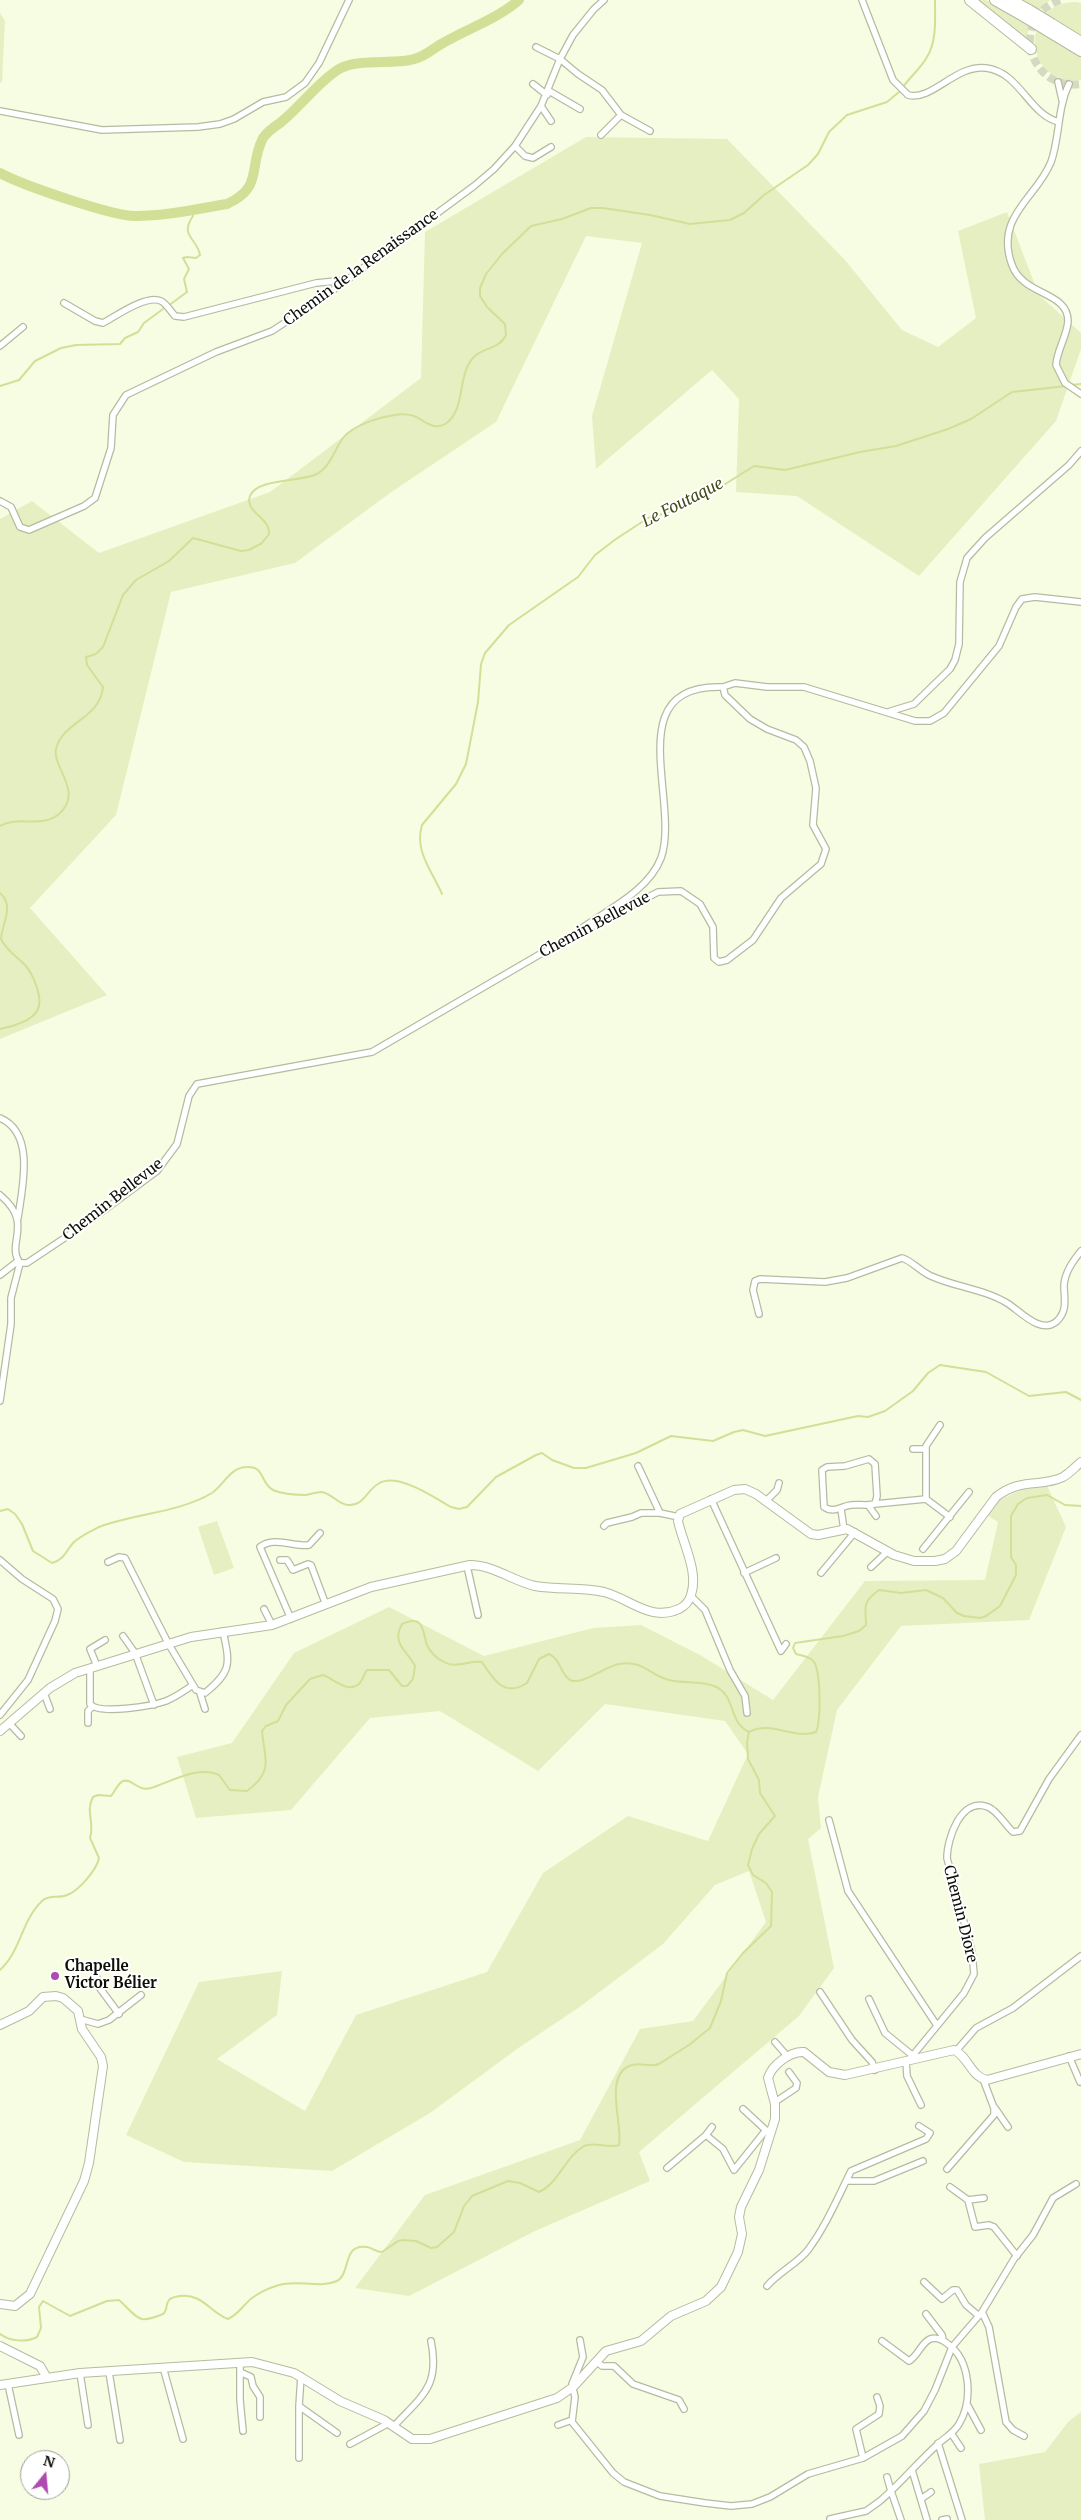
<!DOCTYPE html>
<meta charset="utf-8">
<style>
body{margin:0}
#map{position:relative;width:1081px;height:2520px;overflow:hidden;background:#f7fde2;font-family:Merriweather,serif}
canvas{display:block}
.north{position:absolute;left:20px;top:2450px;width:50px;height:50px;box-sizing:border-box;background:#fff;border:1px solid #9f9f9c;border-radius:50%;rotate:17deg;font-size:14px;font-weight:700;line-height:20px;text-align:center;color:#0e1007}
.north::after{content:'';display:block;margin:auto;width:18px;height:22px;background:#af4ab0;clip-path:polygon(50% 0,100% 100%,50% 72%,0 100%)}
</style>
<div id="map">
<canvas width="1081" height="2520"></canvas>
<div class="north">N</div>
</div>
<script>
const ctx = document.querySelector('canvas').getContext('2d');
ctx.lineJoin = 'round';
function paint(path, color) {
  ctx.fillStyle = color;
  ctx.fill(path, 'evenodd');
}
function stroke(path, color, width, dash) {
  ctx.strokeStyle = color;
  ctx.lineWidth = width;
  ctx.lineCap = dash ? 'butt' : 'round';
  ctx.setLineDash(dash || []);
  ctx.stroke(path);
}
function write(font, color, halo, rows, align = 'center') {
  ctx.font = font + ' Merriweather,serif';
  ctx.lineWidth = 4;
  ctx.setLineDash([]);
  ctx.textBaseline = 'middle';
  ctx.strokeStyle = halo;
  ctx.fillStyle = color;
  for (const [text, x, y, turn = 0] of rows) {
    ctx.save();
    ctx.translate(x, y);
    ctx.rotate((+turn || 0) * Math.PI / 180);
    ctx.textAlign = isNaN(turn) ? turn : align;
    if (halo) ctx.strokeText(text, 0, 0);
    ctx.fillText(text, 0, 0);
    ctx.restore();
  }
}
const green = new Path2D(`
 M975 0H986L1020 19 1029 4 1022 0H1050L1031 18 1026 40Z
 M1076 2 1081 3V80C1023 87 1018 2 1076 2Z
 M0 13 5 21 2 83 0 82Z
 M586 137 727 139 845 260 902 330 938 347 976 318 958 231 1007 212 1039 295 1081 333V349L1056 421 919 576 797 496 736 492 739 399 712 370 596 469 592 416 642 243 586 236 496 422 390 493 295 563 171 592 116 815 30 908 107 995 0 1039V519L32 501 99 553 270 492 421 378 425 232Z
 M1044 1479 1066 1527 1029 1620 901 1626 837 1710 818 1797 821 1828 808 1839 834 1968 799 2016 639 2152 650 2181 535 2231 409 2296 355 2288 425 2195 580 2140 640 2029 693 2021 766 1922 749 1871 715 1885 663 1944 581 2006 517 2049 430 2113 332 2171 184 2162 126 2135 199 1982 282 1971 277 2015 217 2059 305 2111 356 2015 487 1972 543 1873 628 1816 708 1841 748 1754 725 1721 605 1704 538 1771 440 1711 370 1718 291 1810 196 1818 177 1757 232 1743 294 1653 389 1607 484 1656 593 1628 641 1625 700 1655 773 1700 865 1581 985 1580 998 1522 979 1510Z
 M217 1521 234 1568 214 1575 198 1527Z
 M1081 2412V2520H985L979 2464 1045 2452 1068 2422Z`);
const stream = new Path2D(`
 M903 87C910 77 921 68 927 57 937 41 935 18 935 0
 M168 306 187 292 184 279 189 269 183 258 187 257 196 258 200 255C197 238 179 236 193 216L192 210
 M1071 385 1081 384
 M0 386 19 380 35 361 61 348 76 345 120 344 125 338 138 332 144 323 163 309
 M0 826C19 815 41 829 59 814 84 792 52 767 56 749 63 721 100 719 103 687L87 665 86 657 96 654 103 647 123 595 136 580 169 561 193 538 241 551 249 550 262 543 269 534C271 518 244 512 250 496 257 478 301 482 317 474 331 466 334 450 343 438 353 425 380 417 395 415 400 414 409 414 414 416 424 420 433 431 445 424 466 411 457 375 473 358 482 347 499 350 506 335L505 324 487 307 480 296V288L486 274 502 254 531 226 562 219 591 208H603L650 215 690 224 730 220 744 213 764 195 808 165 818 154 829 132 847 115 887 102 899 92
 M0 893C15 906 2 923 1 939 7 951 16 956 25 965 33 974 43 997 38 1009 33 1021 11 1027 0 1029
 M442 894C432 871 414 851 422 825L456 784 466 764 478 702 481 664 485 653 509 625 578 577 595 555 616 539 648 518 677 510 711 493 754 466 785 470 860 452 896 446 948 429 971 419 1012 392 1067 386
 M0 1511 8 1509 15 1514 22 1524 33 1551 52 1563C64 1560 66 1551 73 1543 80 1536 91 1531 99 1527 136 1513 178 1513 212 1493 224 1485 230 1467 247 1467 265 1466 260 1483 273 1490 282 1494 296 1495 306 1495 311 1494 317 1492 321 1492 332 1493 337 1504 348 1505 364 1506 366 1491 378 1484 396 1471 435 1498 451 1507L459 1509 467 1507 496 1477 536 1455 542 1453 552 1460 574 1468H586L636 1453 671 1436 713 1441 734 1432 743 1430 765 1436 858 1416 868 1417 885 1411 913 1391 928 1373 940 1365 986 1372 1029 1396 1066 1392 1081 1400
 M0 1970C21 1951 21 1921 42 1901 50 1894 58 1899 67 1895 79 1891 97 1869 99 1858L90 1838C95 1822 85 1812 93 1797L98 1795 111 1796C115 1792 117 1784 123 1781 133 1778 137 1792 151 1788 170 1782 199 1765 219 1775L230 1790 247 1791C275 1770 264 1758 262 1731L266 1726 278 1721 286 1705 310 1679 323 1675C333 1678 347 1694 359 1684 363 1680 364 1674 367 1670H389L402 1686H407L413 1679 415 1666C407 1650 391 1644 402 1624 425 1614 422 1631 427 1645 430 1652 437 1659 444 1662 456 1669 469 1660 482 1662 493 1679 504 1698 527 1683L539 1659 549 1654C561 1659 560 1674 570 1680 581 1686 606 1666 619 1664 644 1660 649 1675 669 1680 684 1684 700 1680 714 1686 737 1695 727 1721 749 1732
 M0 2334C10 2341 26 2343 37 2337L41 2328 39 2307 43 2301 70 2316 107 2301 119 2300C139 2318 137 2325 163 2314 168 2310 165 2305 169 2300 172 2297 176 2297 180 2296 202 2293 211 2313 228 2319 239 2314 243 2305 252 2298 260 2292 269 2288 279 2285 298 2279 319 2289 337 2281 351 2274 342 2243 367 2247 373 2248 376 2252 382 2252L398 2241 403 2240 416 2241 431 2248 437 2247 454 2232 464 2206 472 2196 508 2181 520 2183 539 2192C559 2183 565 2157 584 2146 595 2141 608 2149 619 2145 623 2125 604 2077 629 2066 639 2061 649 2068 659 2064L689 2045 710 2028 721 2001 727 1973 743 1953 771 1926 772 1892 766 1883 753 1875 748 1865 752 1849 759 1834 775 1816 760 1793 759 1780 748 1759 747 1742 749 1732C772 1720 793 1740 816 1732 821 1721 821 1673 814 1662 810 1656 802 1656 796 1654L793 1648 795 1643 843 1636 859 1631 866 1625C866 1607 861 1603 879 1590L901 1593 926 1590 943 1598 957 1613 964 1616 980 1618 986 1616 1000 1606 1016 1575V1565L1011 1557V1516L1018 1504 1027 1498 1047 1495 1065 1505 1081 1506`);
const river = new Path2D(`
 M0 173C22 185 112 216 135 216 166 216 197 209 227 204 264 187 248 167 263 138 267 132 274 127 280 123 300 107 318 82 339 69 356 59 390 64 410 60 424 58 432 49 443 43 469 28 497 19 519 0`);
const secondaryTunnel = new Path2D(`
 M1060 0C1009 18 1028 91 1081 84`);
const street = new Path2D(`
 M862 0 893 80 908 95C931 102 956 64 986 68 1020 72 1029 115 1059 122
 M536 47 560 59 578 74 602 90 621 115 650 131
 M1058 82 1062 100
 M533 84 547 95
 M1069 84C1057 109 1060 137 1051 162 1037 198 994 216 1012 265 1023 296 1068 291 1068 321 1067 336 1057 350 1056 365L1065 383 1081 394
 M549 91 580 109
 M541 106 551 121
 M0 111 102 130 198 127 220 124 234 119 263 102 286 97 305 83 319 63 349 0
 M601 135 621 115
 M515 146 525 156 533 158 551 147
 M64 303 95 321 103 323C116 316 147 294 161 301 167 304 170 311 175 316L184 317 316 283 346 280
 M0 346 23 327
 M0 501 11 507 20 527 29 530 84 506 95 498 111 448 113 415 126 395 216 352 272 331 321 299 474 186 494 169 515 146 541 106 560 59 573 35 594 9 604 0
 M888 712 914 704 950 669 955 660 959 644 960 582 967 558 985 538 1069 465 1081 451
 M582 928C609 909 649 890 661 858 681 802 618 683 723 687
 M0 1118C36 1133 22 1189 18 1218
 M0 1195C35 1224 5 1243 20 1263H27L84 1225 157 1171 177 1144 189 1096 197 1084 372 1052 542 953 658 892 681 891 700 904 713 927 714 958 719 962 727 960 753 940 781 898 821 864 826 849 813 825 816 788 810 761 804 747 796 740 767 729 750 719 725 695 723 687 735 683 767 687H804L915 721H930L944 713 999 646 1016 607 1022 599 1035 597 1081 602
 M0 1275 18 1261
 M759 1314 753 1290 755 1281 760 1279 825 1282 847 1278 902 1258C912 1261 921 1272 931 1276 955 1287 984 1289 1007 1303 1019 1310 1041 1336 1057 1321 1068 1310 1064 1299 1064 1285 1065 1272 1073 1261 1081 1251
 M0 1401 11 1324V1298L20 1263
 M913 1449H925
 M869 1459 875 1464 877 1496 875 1504C867 1506 859 1504 851 1505 841 1506 834 1514 824 1507L822 1470 827 1467 845 1466Z
 M638 1466 660 1513
 M711 1499 781 1651 786 1644
 M926 1499 950 1517
 M766 1501 777 1490 779 1483
 M875 1504 926 1499V1446L940 1425
 M868 1505 876 1516
 M841 1509 844 1530
 M604 1526 607 1523 632 1517 641 1513H660L679 1517
 M923 1549 969 1492
 M0 1560 22 1579 53 1599 58 1609 55 1621 28 1680 0 1715
 M280 1560H287L293 1570 308 1564 311 1565 326 1605
 M108 1562 119 1557 125 1558 168 1643 196 1690 205 1693C232 1671 230 1664 223 1631
 M467 1566 478 1615
 M871 1567 887 1552
 M744 1573 776 1558
 M821 1573 855 1532
 M691 1596 705 1610 730 1670 745 1696 747 1713
 M264 1609 272 1625
 M291 1619 260 1547C274 1536 294 1547 309 1545L320 1533
 M123 1636 135 1653 154 1705
 M97 1666 90 1649 105 1640
 M90 1668V1704C99 1715 152 1706 166 1701 176 1697 184 1691 193 1685
 M44 1693 50 1709
 M200 1693 205 1709
 M9 1723 21 1736
 M88 1723V1711L92 1707
 M829 1820 848 1891 936 2024
 M94 1967 99 1987 119 2014
 M820 1992 852 2040 872 2062 875 2070
 M869 1999 885 2033 912 2055
 M80 2019 98 2024 109 2020 141 1995
 M775 2042 788 2057
 M956 2051 976 2028 1013 2008 1081 1956
 M1069 2056 1080 2082
 M909 2060 964 1993 974 1974 972 1952 947 1858C947 1839 961 1796 988 1807 998 1811 1005 1825 1013 1832L1020 1831 1049 1779 1081 1735
 M906 2061 907 2076 921 2105
 M775 2102 796 2088 797 2083 789 2072
 M995 2108 1008 2127
 M743 2109 769 2133
 M706 2135 712 2127
 M667 2168 706 2135 723 2149 734 2170 766 2130
 M947 2169 994 2115V2108L983 2079
 M847 2181H874L923 2161
 M950 2187 968 2200 975 2227 989 2225 994 2227 1017 2256
 M968 2200 984 2198
 M924 2282 942 2299 953 2290H957L966 2305 979 2316
 M767 2286C779 2272 798 2263 808 2250 826 2226 838 2197 851 2171L926 2139 930 2133 919 2126
 M982 2312 989 2327 1006 2422 1013 2430 1024 2436
 M926 2314 942 2335 943 2340
 M580 2340 583 2357 572 2384 575 2397 572 2422 613 2473 624 2482 660 2496 705 2503 731 2506 752 2504 770 2497 808 2474 863 2458 902 2436 924 2411 935 2390 952 2347 982 2312 1014 2259 1033 2235 1053 2198 1076 2184
 M240 2362V2372L251 2377 253 2386 260 2397V2417
 M597 2362 602 2366H614L633 2384 679 2400 684 2409
 M163 2367 183 2439
 M109 2372 120 2440
 M240 2372V2400L243 2431
 M80 2373 88 2425
 M301 2376 299 2406 337 2433
 M8 2384 19 2435
 M967 2404 981 2430
 M558 2425 572 2420
 M394 2426C423 2395 440 2386 431 2341
 M951 2433 961 2448
 M938 2443 962 2520
 M350 2444 389 2423
 M299 2458V2406
 M863 2458 856 2429 879 2414 880 2406 877 2397
 M912 2470 927 2520
 M887 2477 891 2491
 M891 2491 901 2520
 M921 2499 931 2492
 M830 2519 866 2511 880 2501C900 2484 917 2463 937 2445 944 2438 954 2433 959 2424 973 2401 971 2361 948 2344 943 2340 936 2337 930 2339 921 2343 918 2356 909 2361L882 2341
 M942 2520 947 2519`);
const secondary = new Path2D(`
 M0 1731 50 1688 75 1673 191 1637 272 1625 371 1587 470 1565C493 1565 513 1581 535 1586 558 1590 582 1587 604 1592 631 1599 650 1622 679 1609 685 1606 689 1602 691 1595 699 1572 683 1544 678 1521L680 1514 734 1490 745 1489 756 1494 811 1534 818 1535 847 1529 894 1555 914 1561H935L945 1559 956 1551 996 1497C1021 1477 1040 1488 1063 1477 1070 1473 1075 1467 1081 1462
 M0 2025 29 2011 43 1997 56 1996 63 1998 78 2011 82 2029 101 2057 103 2066 89 2163 84 2181 30 2294 15 2306 0 2304
 M0 2346 40 2366 47 2378
 M0 2385 80 2373 252 2362 294 2373 340 2401 384 2420 412 2439H430L557 2398 573 2387 606 2351 641 2341 671 2316 706 2301 721 2287 738 2252 742 2234 739 2217 741 2207 759 2170 775 2119V2104L768 2078C772 2065 790 2051 804 2052L829 2072 845 2075 954 2050C968 2056 971 2077 987 2080L1081 2054`);
const highway = new Path2D(`
 M970 0 1031 49
 M995 0 1025 17
 M1011 0 1029 10
 M1052 24 1081 42
 M1048 31 1081 51`);
const highwayBridge = new Path2D(`
 M1029 10 1052 24
 M1025 17 1048 31`);
const markers = [
 [55,1976,5,"#af4ab0"]
];
const streetNames = [
 ["Chemin de la Renaissance",361,268,-36],
 ["Chemin Bellevue",595,925,-28],
 ["Chemin Bellevue",113,1200,-38],
 ["Chemin Diore",960,1914,76]
];
const poiNames = [
 ["Chapelle",65,1967],
 ["Victor Bélier",65,1984]
];
const waterNames = [
 ["Le Foutaque",683,503,-27]
];
paint(green, '#e6efc2');
stroke(stream, '#d2df97', 2);
stroke(river, '#d2df97', 10);
stroke(secondaryTunnel, '#d4d9c1', 8, [8, 4]);
stroke(street, '#b5bba1', 8);
stroke(secondary, '#b5bba1', 10);
stroke(highway, '#b5bba1', 12);
stroke(street, '#fff', 5.5);
stroke(secondary, '#fff', 8);
stroke(highway, '#fff', 10);
stroke(highwayBridge, '#b5bba1', 12, []);
stroke(highwayBridge, '#fff', 10);
for (const [x, y, r, color] of markers) {
  const dot = new Path2D();
  dot.arc(x, y, r, 0, 2 * Math.PI);
  ctx.fillStyle = color;
  ctx.fill(dot);
  stroke(dot, '#fff', 2);
}
write('15px', '#0e1007', '#fff', streetNames);
write('bold 15px', '#0e1007', '#fff', poiNames, 'left');
write('italic 16px', '#444c17', '#fff', waterNames);
</script>
